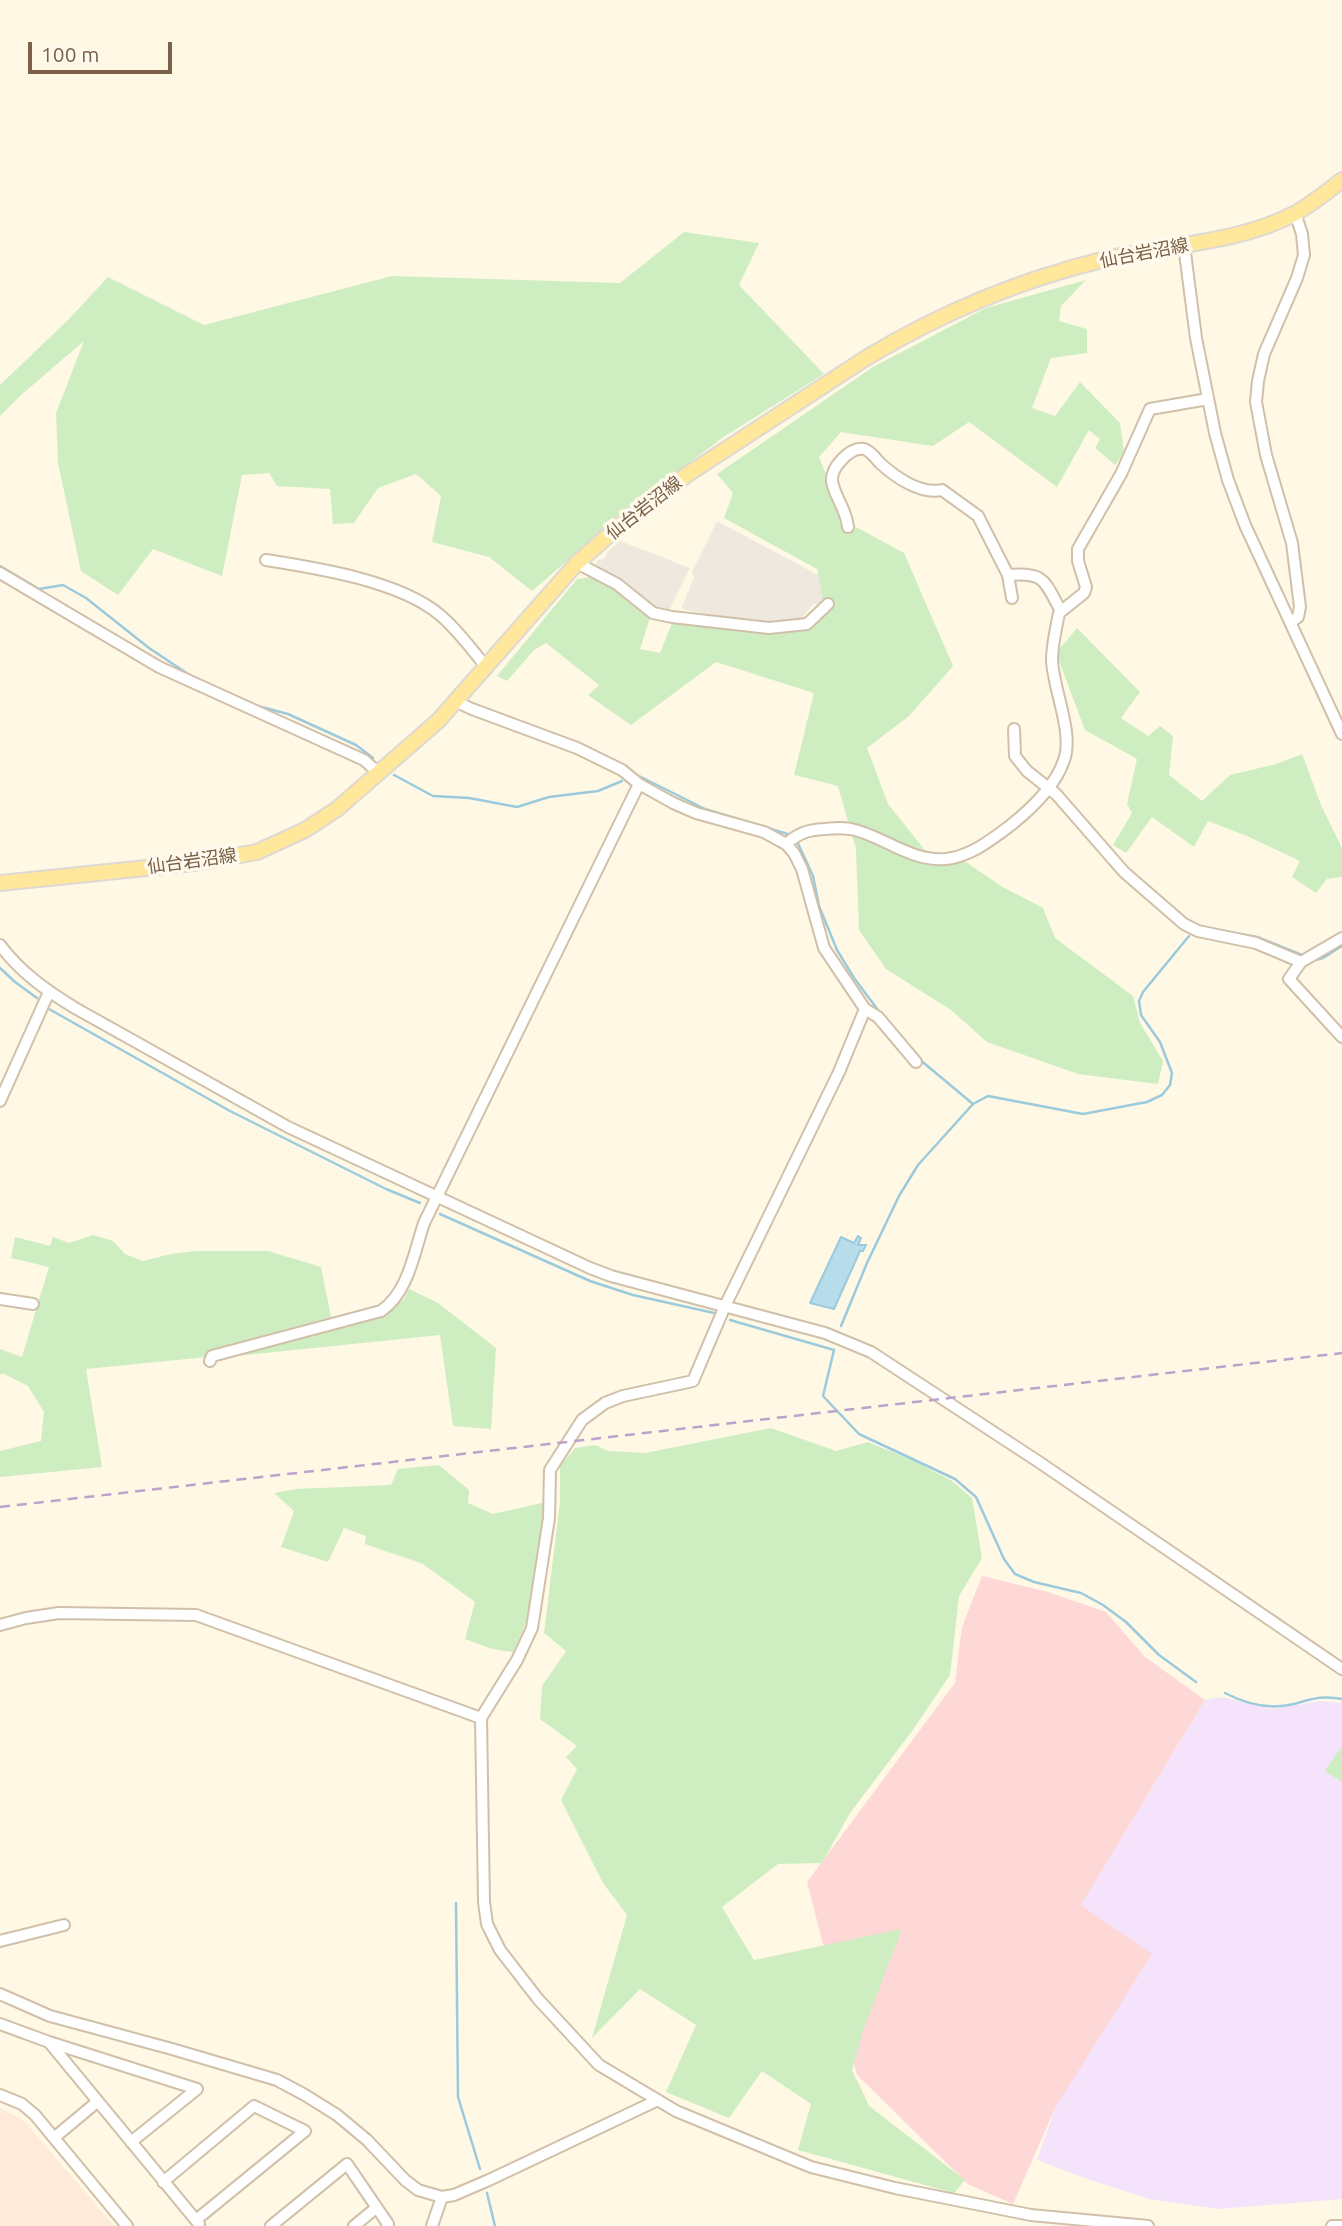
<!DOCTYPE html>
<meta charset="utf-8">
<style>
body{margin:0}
#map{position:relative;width:1342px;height:2226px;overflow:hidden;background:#fef8e5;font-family:Ubuntu,sans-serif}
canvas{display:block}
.scale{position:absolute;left:28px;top:42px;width:144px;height:32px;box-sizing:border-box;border:4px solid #7a6047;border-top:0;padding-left:9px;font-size:21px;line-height:24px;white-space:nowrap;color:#7a6047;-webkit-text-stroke:5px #fffaed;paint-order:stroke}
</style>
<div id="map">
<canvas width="1342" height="2226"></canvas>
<div class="scale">100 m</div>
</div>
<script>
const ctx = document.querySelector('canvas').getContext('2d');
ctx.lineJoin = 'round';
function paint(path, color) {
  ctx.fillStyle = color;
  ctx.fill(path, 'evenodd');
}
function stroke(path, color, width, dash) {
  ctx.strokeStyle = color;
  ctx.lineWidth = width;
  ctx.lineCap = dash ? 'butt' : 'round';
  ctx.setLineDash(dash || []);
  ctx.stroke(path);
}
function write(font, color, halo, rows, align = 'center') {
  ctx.font = font + ' Ubuntu,"Noto Sans JP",sans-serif';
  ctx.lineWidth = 7;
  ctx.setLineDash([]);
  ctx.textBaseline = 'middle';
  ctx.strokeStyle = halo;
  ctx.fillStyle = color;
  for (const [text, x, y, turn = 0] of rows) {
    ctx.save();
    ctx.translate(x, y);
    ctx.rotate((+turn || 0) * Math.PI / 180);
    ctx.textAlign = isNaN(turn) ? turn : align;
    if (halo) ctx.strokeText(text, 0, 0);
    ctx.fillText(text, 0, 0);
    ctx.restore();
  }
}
const commercial = new Path2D(`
 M0 2108 24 2121 114 2226H0Z`);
const industrial = new Path2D(`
 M717 521 835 584 821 604H813L801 619 754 624 683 609 682 607 694 577 692 572Z
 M620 541 690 568 667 615 654 610 594 568 598 560 604 559 608 551Z`);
const education = new Path2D(`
 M1221 1697 1271 1709 1321 1701 1342 1703V2199L1218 2209 1150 2199 1090 2180 1037 2160 1056 2106 1081 1905 1205 1700Z`);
const medical = new Path2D(`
 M982 1576 1048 1592 1106 1612 1145 1657 1205 1700 1081 1905 1152 1954 1056 2106 1013 2204 968 2184 857 2075 807 1882 955 1683 962 1627Z`);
const green = new Path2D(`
 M684 232 759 243 739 285 824 374 725 436 627 509 532 591 489 557 432 542 441 496 416 474 378 488 354 523 333 524 330 489 277 486 269 473 242 475 222 576 153 549 118 595 81 571 58 463 56 413 84 341 21 395 0 416V385L68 320 108 277 204 325 392 276 620 283Z
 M1086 280 1061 306 1059 321 1087 329V353L1051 358 1032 408 1055 416 1080 382 1120 423 1124 452 1115 465 1095 448 1100 439 1089 430 1057 487 969 422 933 446 841 432 819 457 845 521 904 553 953 666 909 716 867 748 888 804 929 855 954 854 1001 886 1043 908 1055 938 1133 996 1140 1023 1163 1061 1158 1084 1078 1074 987 1042 951 1010 886 969 859 930 856 849 838 786 794 775 814 693 716 662 631 725 588 695 599 685 546 643 534 650 507 681 497 676 577 579 599 576 630 595 650 618 640 649 660 653 672 623 770 630 826 615 817 569 724 518 733 493 717 474 873 367 986 308Z
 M1077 628 1140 692 1121 718 1148 736 1160 726 1173 736 1169 775 1202 801 1230 775 1276 764 1302 754 1321 805 1342 848V877L1327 879 1316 893 1292 877 1300 861 1247 836 1208 821 1194 847 1152 817 1126 853 1113 845 1132 813 1127 804 1137 759 1085 730 1056 653Z
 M93 1235 113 1241 125 1254 143 1261 171 1254 195 1251H268L321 1267 331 1317 209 1350 207 1357 86 1369 102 1467 0 1477V1451L41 1441 44 1412 28 1386 2 1373 0 1375V1349L22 1357 49 1267 11 1258 15 1237 50 1246 53 1237 69 1243Z
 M409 1289 438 1303 496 1348 491 1429 453 1426 440 1335 226 1357 377 1318 403 1300Z
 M771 1428 836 1451 868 1442 914 1461 952 1481 972 1498 982 1558 959 1596 950 1675 912 1731 850 1813 822 1863 778 1864 722 1907 754 1960 902 1929 863 2031 852 2070 869 2106 965 2180 954 2193 798 2150 811 2104 762 2071 729 2118 666 2092 696 2025 640 1989 592 2038 627 1915 603 1883 561 1800 577 1769 566 1757 577 1746 540 1719 542 1686 566 1651 544 1633 560 1502V1466L575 1448 596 1445 608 1451 645 1453Z
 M439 1465 469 1490 468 1503 493 1514 546 1502 526 1623 513 1652 492 1649 465 1639 475 1602 423 1564 365 1544 366 1536 344 1528 328 1562 281 1547 294 1511 274 1493 296 1489 391 1485 398 1469Z
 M1342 1746V1782L1325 1771Z`);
const water = new Path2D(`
 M858 1236 861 1238 858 1245H866L863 1251H860L834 1309 810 1303 841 1237 854 1243Z`);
const stream = new Path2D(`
 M0 566 39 589 63 585 86 598 149 648 191 676
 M254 705 288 714 356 745 373 758
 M394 775 433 796 469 798 517 807 549 797 598 791 622 781
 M637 775 705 809 791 835
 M796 839 813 876 819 906 837 950 854 978 881 1014
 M1219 930 1257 937 1302 955
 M1311 960C1324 961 1332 951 1342 946
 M0 968 15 982 37 998
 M49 1009 230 1111 386 1189 420 1203
 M919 1059 973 1104
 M440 1214 590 1281 633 1295 714 1313
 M730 1320 834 1350 823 1396 859 1434 955 1479 976 1497 1004 1559 1015 1574 1034 1582 1081 1593 1103 1605 1126 1622 1159 1655 1196 1682
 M841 1326 867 1263 899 1196 918 1165 973 1104 988 1096 1083 1114 1147 1102 1162 1095 1170 1085 1172 1073 1160 1042 1141 1015 1139 1001 1143 992 1189 936
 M1225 1693C1246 1704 1270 1710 1294 1704 1312 1699 1323 1695 1342 1699
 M456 1903 458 2097 480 2169
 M487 2193 495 2226`);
const minor = new Path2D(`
 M1184 245 1196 338 1215 433 1228 480 1245 525 1342 734
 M848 527C846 508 834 496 832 481 831 467 850 447 864 449 871 451 875 458 880 463 895 477 921 495 942 490L978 516 1008 575C1046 572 1044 581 1061 611
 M266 560C317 568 400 581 440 615 458 630 472 650 487 668
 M577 563 617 584 653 613 672 617 769 628 807 624 828 604
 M0 573 159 667 364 760 380 774
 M1008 575 1012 598
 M1291 622 1298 617 1300 607 1292 543 1266 455 1256 402 1258 381 1264 354 1297 278 1304 255 1302 234 1295 213
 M457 702 472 709 577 748 622 770 639 784 673 803 696 813 764 832 786 844 794 853 802 869 824 948 865 1009 839 1072 725 1306 693 1381 623 1396 605 1403 582 1420 550 1470 549 1518 532 1628 517 1660 481 1718 484 1902 487 1924 500 1950 538 1999 599 2065 676 2111 811 2167 895 2188 1031 2215 1148 2226
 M1014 729 1015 756 1027 771 1056 794 1124 872 1184 924 1198 931 1256 943 1301 962
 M786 844C799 833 807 830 824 829 835 828 845 827 855 830 886 838 912 862 946 859 971 856 991 840 1011 825 1031 809 1056 785 1064 760 1074 733 1053 689 1052 660 1052 645 1056 629 1059 613L1084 593 1086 587 1078 561V549L1121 474 1150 409 1208 399
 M1342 938 1301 962 1289 979 1342 1037
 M0 945C20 972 47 991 75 1008L288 1127 590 1268 611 1276 825 1333 871 1352 1039 1462 1342 1669
 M865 1009 878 1017 916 1062
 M0 1101 49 992
 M0 1299 33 1304
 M210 1361 212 1356 381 1311C408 1293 414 1253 424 1223L639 784
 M0 1625 26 1618 59 1613 196 1615 481 1718
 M0 1941 64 1925
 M0 1994 50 2016 172 2049 277 2080 305 2095 337 2115 367 2140 405 2180 418 2190 442 2197 454 2195 489 2180 658 2100
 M0 2024 49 2042 199 2224
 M49 2042 197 2089 131 2142
 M0 2095 22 2104 35 2115 127 2226
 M55 2137 97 2102
 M163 2182 254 2106 305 2131 196 2220
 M271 2226 347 2164 388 2224 387 2226
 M354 2226 376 2208
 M432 2226 442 2197
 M1332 2226H1342`);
const major = new Path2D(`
 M0 883 195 863 257 852 305 830 337 809 438 721 577 563 619 526 688 474 866 358C939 314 1020 280 1102 260 1166 244 1236 244 1294 214 1312 204 1327 192 1342 180`);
const rail = new Path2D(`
 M0 1507 1342 1353`);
const streetNames = [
 ["仙台岩沼線",1144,253,-11],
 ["仙台岩沼線",644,508,-38],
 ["仙台岩沼線",192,861,-8]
];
paint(commercial, '#ffe9d8');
paint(industrial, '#eee8df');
paint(education, '#f5e2fb');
paint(medical, '#fdd8d7');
paint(green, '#ceeec2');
paint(water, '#b7dcea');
stroke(water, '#9ccadd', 2);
stroke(stream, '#9ccadd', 2.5);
stroke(minor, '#d1c0a9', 14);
stroke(major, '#dfd9d3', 18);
stroke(minor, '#fff', 10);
stroke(major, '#ffe79b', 14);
stroke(rail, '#bda2ca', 2.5, [10, 7]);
write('18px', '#7a6047', '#fffaed', streetNames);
</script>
